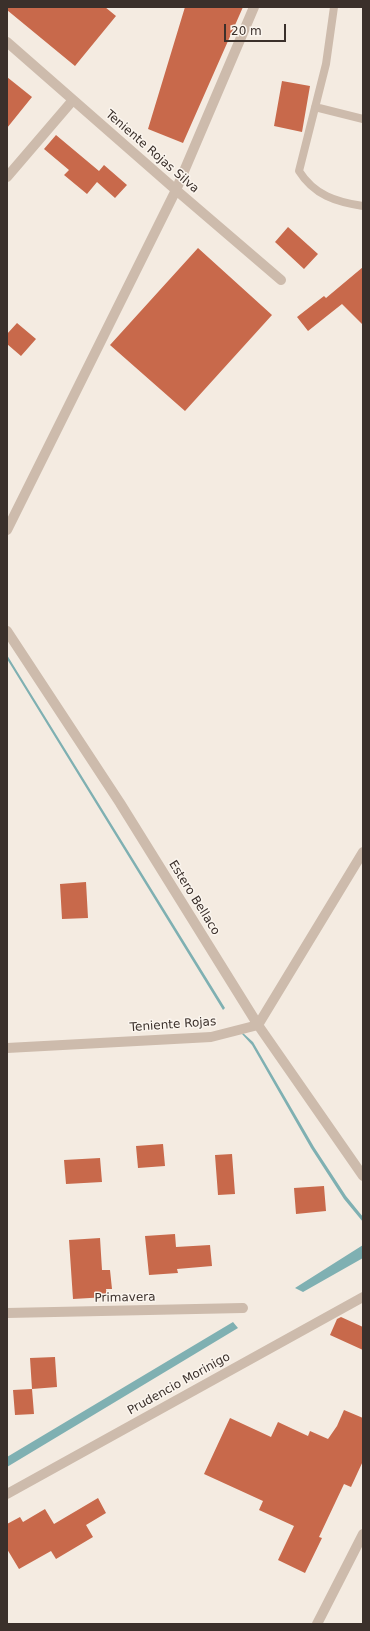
<!DOCTYPE html>
<style>
body{margin:0}
#map{position:relative;width:370px;height:1631px;overflow:hidden;background:#f4ebe1;font-family:"DejaVu Sans",sans-serif}
canvas{display:block}
.frame{position:absolute;inset:0;border:8px solid #3b302b;pointer-events:none}
.scale{position:absolute;left:224px;top:24px;width:62px;height:18px;box-sizing:border-box;border:2px solid #3b302b;border-top:0;padding-left:5px;font-size:12px;line-height:14px;white-space:nowrap;color:#3b302b;-webkit-text-stroke:3px #fbf5ee;paint-order:stroke}
</style>
<div id="map">
<canvas width="370" height="1631"></canvas>
<div class="frame"></div>
<div class="scale">20 m</div>
</div>
<script>
const ctx = document.querySelector('canvas').getContext('2d');
ctx.lineJoin = 'round';
function paint(path, color) {
  ctx.fillStyle = color;
  ctx.fill(path, 'evenodd');
}
function stroke(path, color, width, dash) {
  ctx.strokeStyle = color;
  ctx.lineWidth = width;
  ctx.lineCap = dash ? 'butt' : 'round';
  ctx.setLineDash(dash || []);
  ctx.stroke(path);
}
function write(font, color, halo, rows, align = 'center') {
  ctx.font = font + ' "DejaVu Sans",sans-serif';
  ctx.lineWidth = 3;
  ctx.setLineDash([]);
  ctx.textBaseline = 'middle';
  ctx.strokeStyle = halo;
  ctx.fillStyle = color;
  for (const [text, x, y, turn = 0] of rows) {
    ctx.save();
    ctx.translate(x, y);
    ctx.rotate((+turn || 0) * Math.PI / 180);
    ctx.textAlign = isNaN(turn) ? turn : align;
    if (halo) ctx.strokeText(text, 0, 0);
    ctx.fillText(text, 0, 0);
    ctx.restore();
  }
}
const water = new Path2D(`
 M7 655 225 1008 223 1010 7 659Z
 M243 1033 253 1042 314 1147 346 1196 363 1217V1222L344 1199 311 1148 252 1045 242 1034Z
 M363 1245V1258L303 1292 295 1288Z
 M233 1322 238 1328 7 1467V1457Z`);
const building = new Path2D(`
 M7 7H105L116 16 75 66 7 10Z
 M185 7H243L183 143 148 129Z
 M7 77 32 97 7 128Z
 M282 81 310 86 302 132 274 126Z
 M56 135 99 171 104 165 127 185 115 198 97 182 87 194 64 175 69 170 44 149Z
 M288 227 318 254 304 269 275 242Z
 M198 248 272 315 185 411 110 345Z
 M363 267V325L342 304 308 331 297 317 324 296 326 298Z
 M17 323 36 339 21 356 7 344V334Z
 M86 882 88 918 62 919 60 884Z
 M163 1144 165 1166 138 1168 136 1146Z
 M232 1154 235 1194 218 1195 215 1155Z
 M100 1158 102 1182 66 1184 64 1160Z
 M324 1186 326 1211 296 1214 294 1188Z
 M175 1234 176 1247 210 1245 212 1266 177 1269 178 1273 149 1275 145 1236Z
 M100 1238 102 1270H110L112 1289H106L107 1297 73 1299 69 1240Z
 M341 1317 363 1327V1350L330 1335 337 1319Z
 M55 1357 57 1387 32 1389 30 1358Z
 M32 1389 34 1414 15 1415 13 1390Z
 M344 1410 363 1418V1461L351 1487 344 1484 319 1537 322 1538 305 1573 278 1560 294 1526 259 1510 263 1501 204 1474 230 1418 271 1437 278 1422 308 1436 310 1431 328 1439 337 1426Z
 M98 1498 106 1513 86 1525 93 1537 56 1559 51 1551 19 1569 7 1549V1524L20 1517 23 1522 45 1509 54 1524Z`);
const lane = new Path2D(`
 M334 7 326 64 299 171C314 195 336 202 363 206
 M315 107 363 119`);
const street = new Path2D(`
 M7 42 176 190 281 280
 M7 177 73 100
 M7 530 176 190 254 7
 M7 631 120 803 258 1025 363 1176
 M7 1048 211 1037 258 1025 363 852
 M7 1313 243 1308
 M7 1494 363 1297
 M317 1624 363 1534`);
const streetNames = [
 ["Teniente Rojas Silva",152,152,41],
 ["Estero Bellaco",194,898,58],
 ["Teniente Rojas",173,1025,-4],
 ["Primavera",125,1298,-1],
 ["Prudencio Morinigo",179,1384,-29]
];
paint(water, '#7fb0b2');
paint(building, '#c8694b');
stroke(lane, '#cdbbac', 8);
stroke(street, '#cdbbac', 10);
write('12px', '#3b302b', '#fbf5ee', streetNames);
</script>
